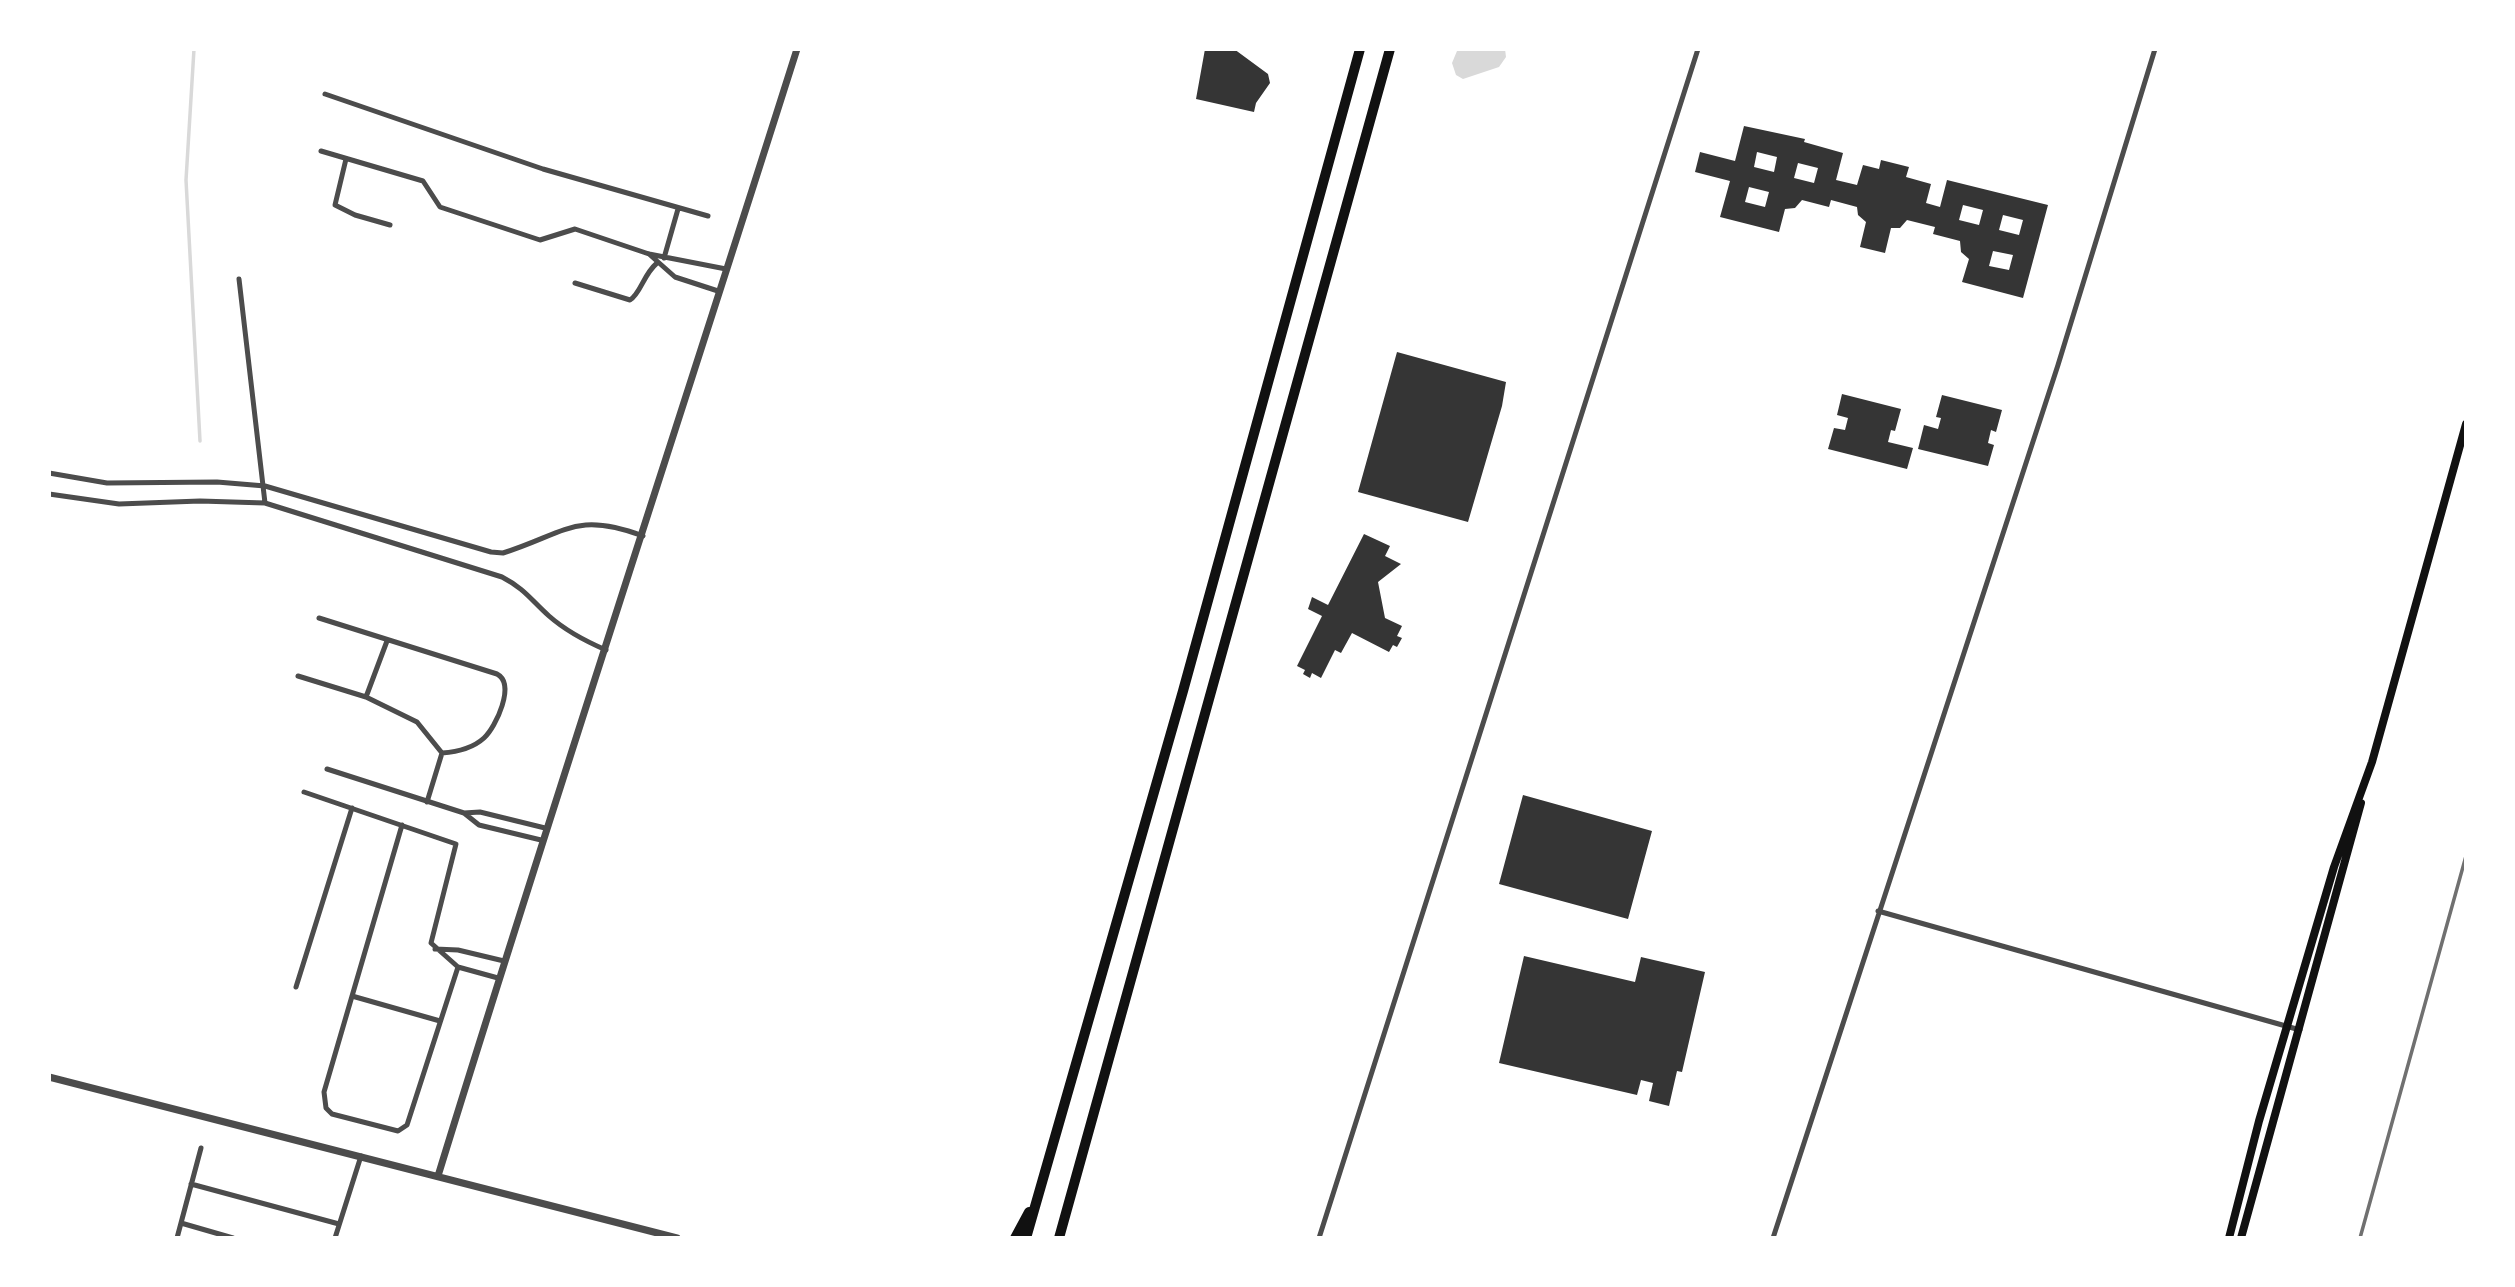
<!DOCTYPE html>
<style>
body{margin:0}
#map{position:relative;width:2515px;height:1287px;overflow:hidden;background:#fff;font-family:"IBM Plex Sans",sans-serif}
canvas{display:block}
.frame{position:absolute;inset:0;border:51px solid #fff;pointer-events:none}
</style>
<div id="map">
<canvas width="2515" height="1287"></canvas>
<div class="frame"></div>
</div>
<script>
const ctx = document.querySelector('canvas').getContext('2d');
ctx.lineJoin = 'round';
function paint(path, color) {
  ctx.fillStyle = color;
  ctx.fill(path, 'evenodd');
}
function stroke(path, color, width, dash) {
  ctx.strokeStyle = color;
  ctx.lineWidth = width;
  ctx.lineCap = dash ? 'butt' : 'round';
  ctx.setLineDash(dash || []);
  ctx.stroke(path);
}
const water = new Path2D(`
 M1465 49H1505L1506 57 1499 67 1463 79 1456 75 1452 63 1457 51Z`);
const stream = new Path2D(`
 M194 49 186 180 200 441`);
const building = new Path2D(`
 M1205 49H1234L1268 74 1270 83 1256 103 1254 112 1196 99Z
 M1744 126 1805 139 1804 142 1843 153 1836 180 1857 185 1863 165 1879 169 1881 160 1909 167 1906 177 1931 184 1926 203 1940 207 1947 180 2048 205 2023 298 1962 282 1969 259 1961 252 1960 241 1933 234 1935 227 1907 220 1900 228H1891L1885 253 1860 247 1866 222 1858 215 1857 207 1831 200 1829 207 1802 200 1795 208 1785 209 1779 232 1720 217 1730 181 1695 172 1700 152 1735 161ZM1757 152 1777 157 1774 172 1754 167ZM1798 163 1818 168 1814 183 1794 178ZM1749 187 1769 192 1765 207 1745 202ZM1963 205 1983 210 1979 225 1959 220ZM2003 215 2023 220 2019 235 1999 230ZM1993 251 2013 255 2009 270 1989 266Z
 M1397 352 1506 382 1502 406 1468 522 1358 492Z
 M1842 394 1901 409 1895 431 1891 430 1888 442 1913 448 1907 469 1828 449 1834 428 1845 430 1848 418 1837 415Z
 M1942 395 2002 410 1996 432 1991 430 1988 443 1994 445 1988 466 1918 449 1924 425 1938 429 1941 418 1936 417Z
 M1364 534 1390 546 1385 556 1401 564 1378 582 1385 618 1402 626 1397 636 1402 638 1397 647 1393 645 1389 652 1352 633 1341 653 1335 650 1321 678 1312 673 1310 678 1303 674 1305 670 1297 666 1322 616 1308 609 1312 597 1328 605Z
 M1523 795 1652 831 1628 919 1499 884Z
 M1524 956 1635 982 1641 957 1705 972 1682 1072 1677 1071 1669 1106 1649 1101 1653 1083 1641 1080 1637 1095 1499 1063Z`);
const minor = new Path2D(`
 M325 94 543 169 708 216
 M321 151 423 181 440 207 540 240 575 229 649 254 726 269
 M346 159 335 205 355 215 390 225
 M649 254 675 277 718 291
 M664 258 678 209
 M239 279 265 503
 M575 283 630 300C641 293 643 275 657 263
 M49 473 107 483 217 482 265 486 491 552 503 553C566 533 575 511 643 536
 M49 494 119 504 200 501 265 503 502 577C525 589 531 600 549 616 566 631 585 641 606 650
 M319 618 497 674C516 684 496 727 484 738 473 748 457 752 442 753L427 802
 M298 676 366 697 417 722 442 753
 M366 697 387 641
 M327 769 464 813 479 825 541 840
 M304 792 456 844 431 943 458 967 498 978
 M464 813 480 812 545 828
 M402 825 324 1092 326 1108 332 1114 398 1131 407 1125 458 967
 M1878 911 2300 1030
 M435 949 458 950 504 961
 M296 987 352 808
 M352 996 440 1021
 M191 1184 339 1224
 M181 1223 233 1238
 M177 1238 201 1148
 M335 1238 361 1156
 M1319 1238 1698 49
 M1773 1238 2058 365 2155 49`);
const tertiary = new Path2D(`
 M49 1077 677 1238
 M438 1176C554 799 678 425 797 49`);
const secondary = new Path2D(`
 M2229 1238 2259 1121 2334 867 2372 762 2466 424
 M2241 1238 2361 803`);
const motorway = new Path2D(`
 M1015 1238 1029 1212
 M1026 1238 1183 691 1360 49
 M1059 1238 1390 49`);
const rail = new Path2D(`
 M2360 1238 2466 856`);
paint(water, '#d9d9d9');
stroke(stream, '#d9d9d9', 3.5);
paint(building, '#353535');
stroke(minor, '#4c4c4c', 5);
stroke(tertiary, '#4c4c4c', 7);
stroke(secondary, '#111', 8);
stroke(motorway, '#111', 10);
stroke(rail, '#707070', 3.5);
</script>
